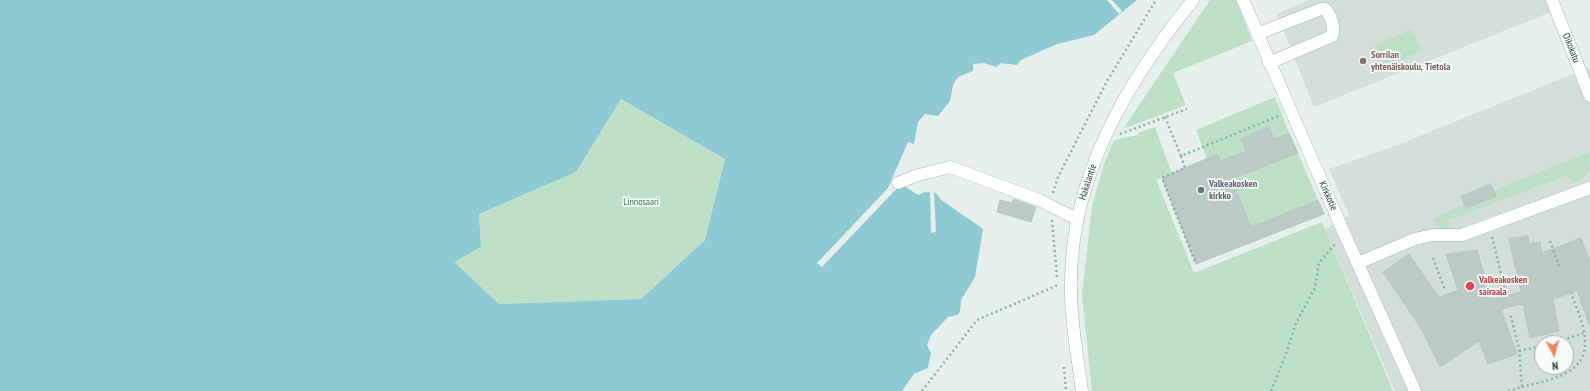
<!DOCTYPE html>
<meta charset="utf-8">
<style>
body{margin:0}
#map{position:relative;width:1590px;height:391px;overflow:hidden;background:#e6efeb;font-family:"PT Sans Narrow",sans-serif}
canvas{display:block}
.north{position:absolute;left:1534px;top:335px;width:40px;height:40px;box-sizing:border-box;background:#f7fbf9;border:1px solid #a3b1ad;border-radius:50%;rotate:174deg;font-size:11px;font-weight:700;line-height:16px;text-align:center;color:#24423a}
.north::after{content:'';display:block;margin:auto;width:14px;height:18px;background:#f4845f;clip-path:polygon(50% 0,100% 100%,50% 72%,0 100%)}
</style>
<div id="map">
<canvas width="1590" height="391"></canvas>
<div class="north">N</div>
</div>
<script>
const ctx = document.querySelector('canvas').getContext('2d');
ctx.lineJoin = 'round';
function paint(path, color) {
  ctx.fillStyle = color;
  ctx.fill(path, 'evenodd');
}
function stroke(path, color, width, dash) {
  ctx.strokeStyle = color;
  ctx.lineWidth = width;
  ctx.lineCap = dash ? 'butt' : 'round';
  ctx.setLineDash(dash || []);
  ctx.stroke(path);
}
function write(font, color, halo, rows, align = 'center') {
  ctx.font = font + ' "PT Sans Narrow",sans-serif';
  ctx.lineWidth = 3.5;
  ctx.setLineDash([]);
  ctx.textBaseline = 'middle';
  ctx.strokeStyle = halo;
  ctx.fillStyle = color;
  for (const [text, x, y, turn = 0] of rows) {
    ctx.save();
    ctx.translate(x, y);
    ctx.rotate((+turn || 0) * Math.PI / 180);
    ctx.textAlign = isNaN(turn) ? turn : align;
    if (halo) ctx.strokeText(text, 0, 0);
    ctx.fillText(text, 0, 0);
    ctx.restore();
  }
}
const built = new Path2D(`
 M1309 0H1545L1551 12 1314 107 1277 14Z
 M1590 67V391H1395L1325 229 1349 215 1329 169 1395 146ZM1542 343H1566V367H1542Z`);
const green = new Path2D(`
 M1210 0H1236L1252 41 1173 73 1186 105 1123 129Z
 M1412 29 1421 51 1384 67 1375 45Z
 M1275 97 1289 133 1274 139 1269 128 1241 138 1246 151 1220 161 1217 155 1207 159 1196 130Z
 M621 99 725 159 705 240 641 299 499 304 453 262 481 247 479 214 576 172Z
 M1155 127 1172 174 1156 180 1149 162 1194 273 1322 222 1393 391H1092L1082 295 1092 206 1104 164 1114 140 1138 135V133Z
 M1590 152C1590 176 1590 174 1572 184L1568 175 1449 220 1453 230H1443L1435 226 1433 219 1464 204 1466 208 1496 196 1494 190Z
 M1298 153 1318 200 1251 227 1232 179Z`);
const water = new Path2D(`
 M0 0H1137L1094 35 1057 44 1021 60 1017 65 1001 63 996 67 984 63 973 64V71L958 77 953 85 950 101 938 116 925 114 918 122 914 144 908 142 888 188 891 194 901 184 918 195 925 192 936 193 940 199 983 229 975 277 961 300 960 312 957 315 948 317 931 335 927 345 931 353 928 368 914 374 902 391H0ZM621 99 725 159 705 240 641 299 499 304 454 262 481 247 479 214 576 172Z`);
const pier = new Path2D(`
 M1107 0H1112L1122 11 1119 14Z
 M899 183 901 184 822 267 817 263 888 188 891 186 890 188 891 191Z
 M930 192 934 193 936 232 931 233Z`);
const building = new Path2D(`
 M1269 127 1274 139 1289 133 1298 153 1232 179 1251 227 1318 200 1324 214 1196 264 1162 178 1217 154 1220 161 1246 151 1241 139Z
 M1491 184 1496 196 1466 208 1461 197Z
 M1014 199 1036 207 1031 222 997 212 1000 200 1012 203Z
 M1528 236 1529 244 1540 242 1542 253 1581 238 1590 262V324H1589L1577 291 1553 299 1559 331 1530 338 1523 304 1501 309 1517 354 1488 364 1479 341 1440 367 1422 330 1383 272 1409 254 1439 297 1458 290 1446 254 1477 250 1491 299 1521 292 1509 239Z`);
const path = new Path2D(`
 M1165 117 1181 156 1281 115
 M1120 134 1187 109
 M1181 156 1185 168 1162 178 1196 264
 M1053 193 1058 177 1106 83 1156 0
 M1052 220 1057 277
 M1492 237 1505 291
 M1550 241 1560 268
 M1433 258 1445 290
 M1553 343 1584 333
 M1519 351 1542 346
 M1064 367 1066 391
 M1522 387C1548 380 1587 375 1585 341 1585 326 1576 307 1571 293
 M922 391 977 320 1058 285
 M1271 391 1286 354 1296 323 1315 288 1319 263 1336 243
 M1508 391 1522 387 1519 349 1510 313`);
const minor = new Path2D(`
 M1243 0 1344 233 1415 391
 M1552 0 1590 96
 M1257 34 1321 9H1325C1331 15 1335 27 1332 36L1269 63
 M898 183 915 176 950 167 1039 200 1077 219
 M1358 263 1415 239 1433 235H1462L1590 188
 M1082 391C1077 354 1070 316 1071 279 1072 174 1129 79 1193 0`);
const markers = [
 [1363,61,4,"#8d6e63"],
 [1201,190,4,"#6b7280"],
 [1470,286,5,"#e0444e"]
];
const streetNames = [
 ["Oikokatu",1571,48,68],
 ["Hakalantie",1088,182,-72],
 ["Kirkkotie",1328,196,66]
];
const educationNames = [
 ["Sorrilan",1371,55],
 ["yhtenäiskoulu, Tietola",1371,67]
];
const worshipNames = [
 ["Valkeakosken",1209,184],
 ["kirkko",1209,196]
];
const parkNames = [
 ["Linnosaari",641,202]
];
const healthNames = [
 ["Valkeakosken",1479,280],
 ["sairaala",1479,292]
];
paint(built, '#d4dfda');
paint(green, '#bfe0c8');
paint(water, '#8ec9d4');
paint(pier, '#e6efeb');
paint(building, '#bbcac4');
stroke(building, '#b8c9c2', 1);
stroke(minor, '#a8b8b2', 13);
stroke(path, '#86b3a5', 2.5, [2, 3]);
stroke(minor, '#fff', 12);
for (const [x, y, r, color] of markers) {
  const dot = new Path2D();
  dot.arc(x, y, r, 0, 2 * Math.PI);
  ctx.fillStyle = color;
  ctx.fill(dot);
  stroke(dot, '#f7fbf9', 1.5);
}
write('10px', '#24423a', '#f7fbf9', streetNames);
write('bold 10px', '#785e54', '#f7fbf9', educationNames, 'left');
write('bold 10px', '#5b616d', '#f7fbf9', worshipNames, 'left');
write('10px', '#2d7a4b', '#f7fbf9', parkNames);
write('bold 10px', '#be3a42', '#f7fbf9', healthNames, 'left');
</script>
